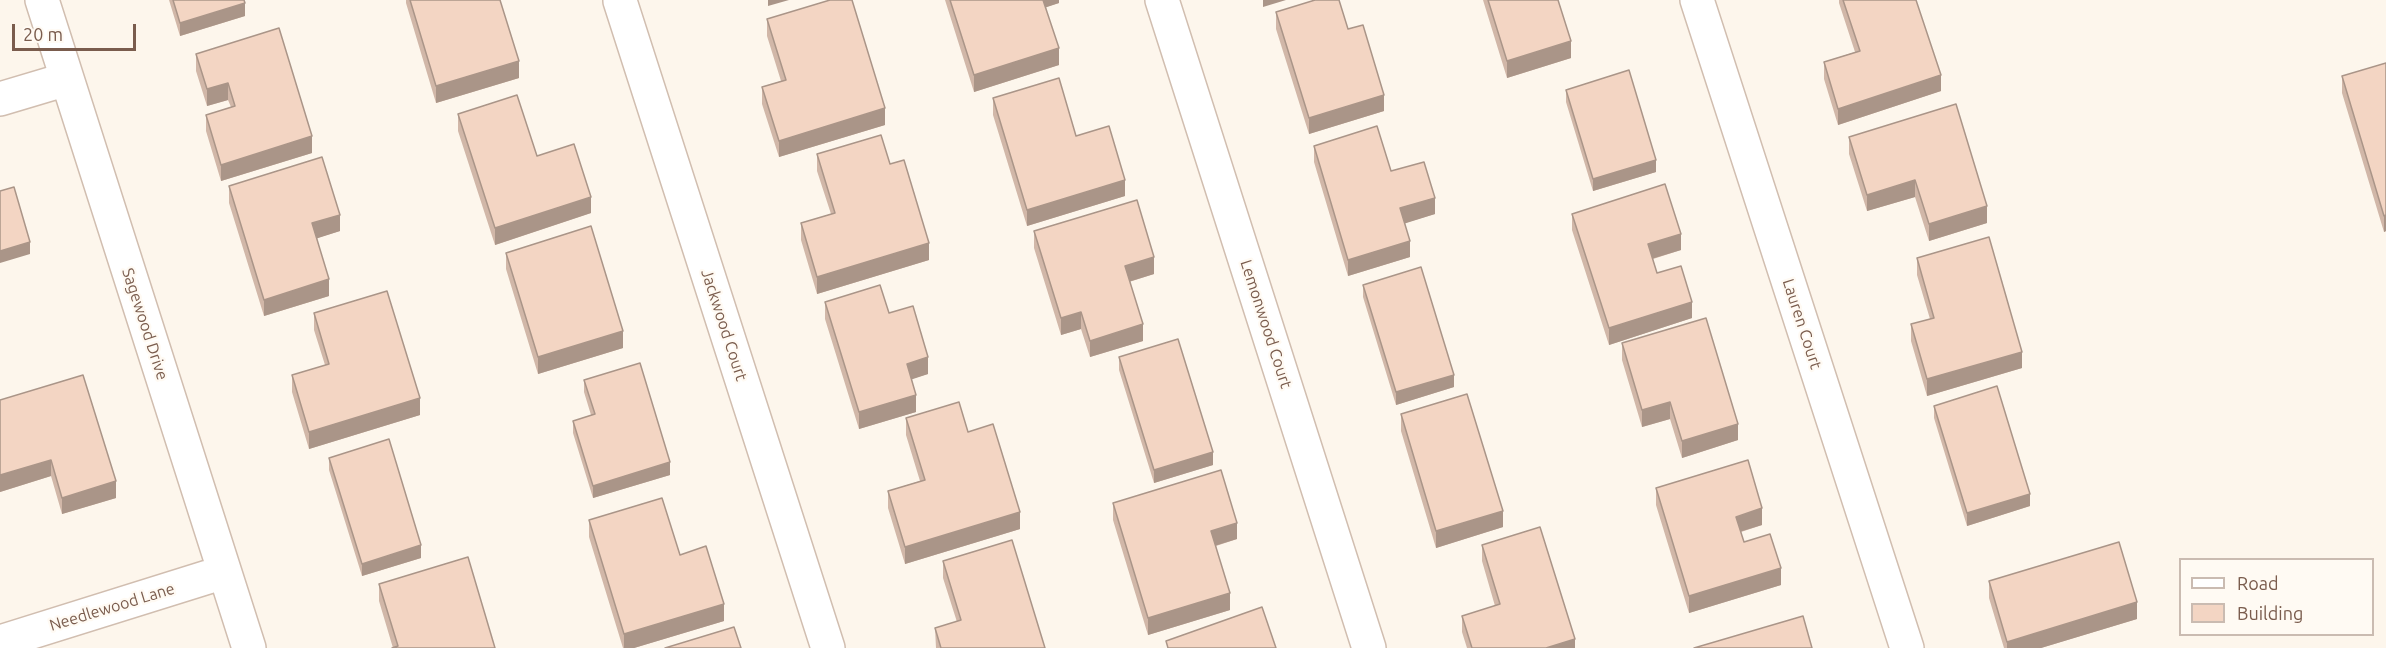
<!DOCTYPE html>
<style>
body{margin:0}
#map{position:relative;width:2386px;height:648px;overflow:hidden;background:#fdf6ec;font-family:Ubuntu,sans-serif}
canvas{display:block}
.legend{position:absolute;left:2179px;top:558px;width:195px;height:78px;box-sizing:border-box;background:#fffaf3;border:2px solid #cabbb1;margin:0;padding:8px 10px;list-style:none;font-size:18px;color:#7a5c4d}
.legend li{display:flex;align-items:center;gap:12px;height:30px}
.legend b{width:30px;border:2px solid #cabbb1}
.scale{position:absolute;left:12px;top:24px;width:124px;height:27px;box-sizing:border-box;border:3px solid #7a5c4d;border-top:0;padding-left:8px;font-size:18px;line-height:21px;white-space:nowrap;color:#7a5c4d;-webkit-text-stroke:4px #fffaf3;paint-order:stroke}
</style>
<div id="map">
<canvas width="2386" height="648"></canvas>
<ul class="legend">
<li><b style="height:8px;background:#fff"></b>Road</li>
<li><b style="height:16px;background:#f3d5c3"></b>Building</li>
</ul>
<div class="scale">20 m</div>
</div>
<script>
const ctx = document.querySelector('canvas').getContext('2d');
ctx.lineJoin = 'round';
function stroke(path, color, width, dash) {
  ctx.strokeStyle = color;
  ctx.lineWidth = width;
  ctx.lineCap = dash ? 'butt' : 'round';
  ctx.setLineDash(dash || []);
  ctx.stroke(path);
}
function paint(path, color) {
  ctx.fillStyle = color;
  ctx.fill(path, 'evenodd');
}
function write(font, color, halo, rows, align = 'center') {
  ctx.font = font + ' Ubuntu,sans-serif';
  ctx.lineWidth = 4.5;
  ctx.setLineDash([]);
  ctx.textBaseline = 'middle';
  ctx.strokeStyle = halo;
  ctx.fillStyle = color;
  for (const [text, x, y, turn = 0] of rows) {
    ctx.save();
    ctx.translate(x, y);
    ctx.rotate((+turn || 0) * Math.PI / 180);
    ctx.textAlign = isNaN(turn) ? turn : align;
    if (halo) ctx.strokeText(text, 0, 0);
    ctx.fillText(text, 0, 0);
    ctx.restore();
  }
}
const minor = new Path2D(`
 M42 0 249 648
 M1162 0 1369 648
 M1697 0 1907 648
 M620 1 828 648
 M0 99 67 79
 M0 642 224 572`);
const wall = new Path2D(`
 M169 0H244L245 16 180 36Z
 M406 0H500L519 78 436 103 406 3Z
 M945 0H1059V3L1046 7 1059 65 974 92Z
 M1483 0H1558L1571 58 1507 78Z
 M1839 0H1916L1941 91 1838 125 1824 79V62L1855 52 1839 3Z
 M1276 12 1348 29 1384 111 1309 134 1276 29Z
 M767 19 885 125 779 157 762 104V87L781 81 767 36Z
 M196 54 312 153 221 181 206 131V115L231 107 228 100 207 106 196 71Z
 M2386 63V231L2384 232 2342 93V76Z
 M1566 90 1656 172 1593 191 1566 102Z
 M993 98 1076 136 1125 196 1027 226 993 115Z
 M458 114 537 156 591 213 495 245 458 131Z
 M1849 137 1987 223 1929 241 1915 197 1867 211 1849 154Z
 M1314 146 1391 171 1435 214 1405 223 1410 257 1348 276 1314 162Z
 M817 154 890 164 929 260 817 294 801 240V223L831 214 817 171Z
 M229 186 340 231 317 238 329 296 264 316 229 203Z
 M1572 214 1681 250 1653 259 1657 273 1692 318 1609 345 1572 230Z
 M1034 231 1154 274 1129 282 1143 341 1090 357 1081 329 1061 335 1034 248Z
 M506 253 623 348 538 374 506 269Z
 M1917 258 2022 368 1927 396 1911 341V324L1930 319 1917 275Z
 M1363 285 1454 387 1396 405 1363 297Z
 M825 302 889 313 928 374 911 379 916 412 859 429 825 319Z
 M314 313 420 415 309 449 292 392V375L325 365 314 330Z
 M1622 343 1738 440 1682 458 1670 419 1642 427 1622 360Z
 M1119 357 1213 465 1154 483 1119 370Z
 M584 380 670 475 593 498 573 433V421L591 415 584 392Z
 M0 400 116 498 62 514 51 476 0 492Z
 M1934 406 2030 506 1967 526 1934 418Z
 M1401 414 1503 527 1436 548 1401 431Z
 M906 418 968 432 1020 529 905 564 888 508V491L920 481 906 435Z
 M329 458 421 558 362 576 329 470Z
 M1656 488 1762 525 1741 532 1744 542 1781 585 1689 613 1656 505Z
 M1113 503 1237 539 1216 546 1230 610 1148 635 1113 520Z
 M589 520 680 555 724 621 634 648H623L589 537Z
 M1482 545 1575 648H1467L1462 632V616L1495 606 1482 561Z
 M943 561 1045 648H936L935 628 957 622 943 578Z
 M1989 581 2137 619 2041 648H2004L1989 598Z
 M379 584 495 648H393L379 601Z`);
const shadedWall = new Path2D(`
 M768 0H789L768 6Z
 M1041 0H1059V3L1041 9Z
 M1263 0H1286L1263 7Z
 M245 3V16L180 36V23Z
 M1571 41V58L1507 78V61Z
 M1059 48V65L974 92V75Z
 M519 61V78L436 103V86Z
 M1941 75V91L1838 125V109Z
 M228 83V100L207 106V89Z
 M1384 95V111L1309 134V118Z
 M885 108V125L779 157V141Z
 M312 136V153L221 181V165Z
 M1656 160V172L1593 191V179Z
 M1125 180V196L1027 226V210Z
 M1915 180V197L1867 211V195Z
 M591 197V213L495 245V228Z
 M1435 198V214L1400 225V208Z
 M1987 206V223L1929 241V224Z
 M340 215V231L312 240V223Z
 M2386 215V231L2384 232V216Z
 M1681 234V250L1648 260V244Z
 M1410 241V257L1348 276V260Z
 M30 242V254L0 263V251Z
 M929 243V260L817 294V277Z
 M1154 257V274L1125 283V266Z
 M329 279V296L264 316V300Z
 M1692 302V318L1609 345V328Z
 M1081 312V329L1061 335V318Z
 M1143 324V341L1090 357V341Z
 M623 331V348L538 374V357Z
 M2022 352V368L1927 396V379Z
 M928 357V374L907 381V364Z
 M1454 375V387L1396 405V392Z
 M916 395V412L859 429V412Z
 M420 398V415L309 449V432Z
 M1670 402V419L1642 427V410Z
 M1738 424V440L1682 458V441Z
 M1213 452V465L1154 483V470Z
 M51 460V476L0 492V475Z
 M670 462V475L593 498V486Z
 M116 481V498L62 514V498Z
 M2030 494V506L1967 526V513Z
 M1762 508V525L1736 533V517Z
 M1503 511V527L1436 548V531Z
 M1020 512V529L905 564V547Z
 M1237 523V539L1211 547V531Z
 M421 545V558L362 576V564Z
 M1781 568V585L1689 613V596Z
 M1230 593V610L1148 635V618Z
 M2137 602V619L2041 648H2007V642Z
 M724 604V621L634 648H624V634Z
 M1575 639V648H1546Z`);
const building = new Path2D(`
 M173 0H244L245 3 180 23Z
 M410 0H500L519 61 436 86Z
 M830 0H852L885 108 779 141 762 87 786 80 767 19Z
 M950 0H1043L1059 48 974 75Z
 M1315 0H1339L1348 29 1363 25 1384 95 1309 118 1276 12Z
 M1488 0H1558L1571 41 1507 61Z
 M1843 0H1916L1941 75 1838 109 1824 62 1860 51Z
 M279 28 312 136 221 165 206 115 235 106 228 83 207 89 196 54Z
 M2386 63V215L2384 216 2342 76Z
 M1629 70 1656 160 1593 179 1566 90Z
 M1059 78 1076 136 1109 126 1125 180 1027 210 993 98Z
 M517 95 537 156 574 144 591 197 495 228 458 114Z
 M1956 104 1987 206 1929 224 1915 180 1867 195 1849 137Z
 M1377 126 1391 171 1424 162 1435 198 1400 208 1410 241 1348 260 1314 146Z
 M881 135 890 164 904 160 929 243 817 277 801 223 835 213 817 154Z
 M322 157 340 215 312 223 329 279 264 300 229 186Z
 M1665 184 1681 234 1648 244 1657 273 1681 266 1692 302 1609 328 1572 214Z
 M14 187 30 242 0 251V191Z
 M1137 200 1154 257 1125 266 1143 324 1090 341 1081 312 1061 318 1034 231Z
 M591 226 623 331 538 357 506 253Z
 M1989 237 2022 352 1927 379 1911 324 1934 318 1917 258Z
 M1421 267 1454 375 1396 392 1363 285Z
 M880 285 889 313 913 306 928 357 907 364 916 395 859 412 825 302Z
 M387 291 420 398 309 432 292 375 329 364 314 313Z
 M1706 318 1738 424 1682 441 1670 402 1642 410 1622 343Z
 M1178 339 1213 452 1154 470 1119 357Z
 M640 363 670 462 593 486 573 421 595 414 584 380Z
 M83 375 116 481 62 498 51 460 0 475V400Z
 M1997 386 2030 494 1967 513 1934 406Z
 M1467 394 1503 511 1436 531 1401 414Z
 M959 402 968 432 993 424 1020 512 905 547 888 491 925 480 906 418Z
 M389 439 421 545 362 564 329 458Z
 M1748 460 1762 508 1736 517 1744 542 1770 534 1781 568 1689 596 1656 488Z
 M1221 470 1237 523 1211 531 1230 593 1148 618 1113 503Z
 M662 498 680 555 706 546 724 604 624 634 589 520Z
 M1540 527 1575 639 1546 648H1472L1462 616 1500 604 1482 545Z
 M1012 540 1045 648H941L935 628 961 620 943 561Z
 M2119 542 2137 602 2007 642 1989 581Z
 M468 557 495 648H392L398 646 379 584Z
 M1262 607 1276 648H1168L1166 641Z
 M1803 616 1812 648H1694Z
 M734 627 741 648H665Z`);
const streetNames = [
 ["Sagewood Drive",145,324,72],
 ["Lemonwood Court",1266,324,72],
 ["Lauren Court",1802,324,72],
 ["Jackwood Court",724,325,72],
 ["Needlewood Lane",112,607,-17]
];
stroke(minor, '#d1beb0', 36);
stroke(minor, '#fff', 33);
paint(wall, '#d1b7a8');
paint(shadedWall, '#aa9588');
paint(building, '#f3d5c3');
stroke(building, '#aa9588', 1.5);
write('16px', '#7a5c4d', '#fffaf3', streetNames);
</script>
